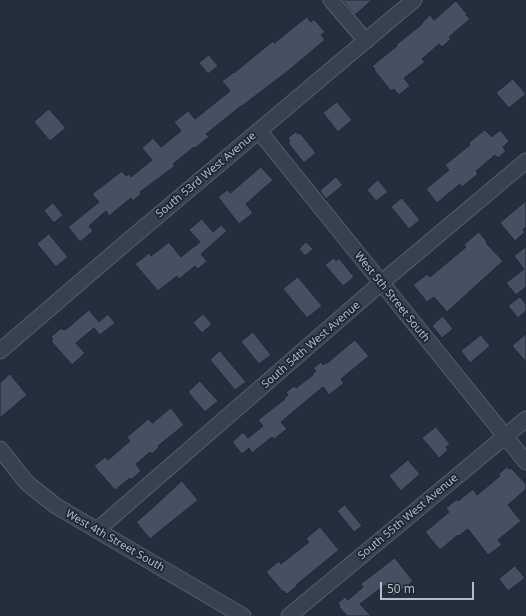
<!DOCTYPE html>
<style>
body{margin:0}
#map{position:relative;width:526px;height:616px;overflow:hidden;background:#242f3e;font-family:"Noto Sans",sans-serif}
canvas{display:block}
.scale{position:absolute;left:380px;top:582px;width:94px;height:18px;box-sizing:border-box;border:2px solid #b4bcc9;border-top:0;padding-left:5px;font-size:12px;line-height:14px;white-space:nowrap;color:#b4bcc9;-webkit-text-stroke:3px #1d2633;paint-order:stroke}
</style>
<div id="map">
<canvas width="526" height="616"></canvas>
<div class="scale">50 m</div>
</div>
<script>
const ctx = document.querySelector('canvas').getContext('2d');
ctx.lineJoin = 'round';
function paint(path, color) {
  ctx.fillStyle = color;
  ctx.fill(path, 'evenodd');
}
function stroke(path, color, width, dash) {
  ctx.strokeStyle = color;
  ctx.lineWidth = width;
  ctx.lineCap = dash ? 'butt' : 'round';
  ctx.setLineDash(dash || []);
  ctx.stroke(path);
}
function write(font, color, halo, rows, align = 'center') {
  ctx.font = font + ' "Noto Sans",sans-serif';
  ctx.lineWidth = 3.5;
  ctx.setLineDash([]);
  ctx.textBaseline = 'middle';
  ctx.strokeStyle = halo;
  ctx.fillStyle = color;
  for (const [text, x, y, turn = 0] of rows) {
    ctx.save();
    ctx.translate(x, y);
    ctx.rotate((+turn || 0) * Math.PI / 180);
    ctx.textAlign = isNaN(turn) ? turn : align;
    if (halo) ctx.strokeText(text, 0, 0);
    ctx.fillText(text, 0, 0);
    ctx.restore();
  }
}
const building = new Path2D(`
 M343 0H372L355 15Z
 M456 1 467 14 466 15 470 19 449 37 451 39 442 47 439 44 422 59 425 62 404 78 410 86 399 95 394 89 391 91 374 70 375 69 372 66 397 46 396 45 422 24V23L430 15 434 20Z
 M307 17 311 22 314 19 325 32 321 35 325 40 288 71 242 106H241L206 134 209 137 195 148 194 147 173 164 175 166 140 192 141 194 133 201 131 198 109 216 106 211 89 226 93 231 80 242 68 227 99 202 92 194 122 171 126 176 129 174 131 177 152 160 142 148 153 138 161 147 181 131 174 122 188 111 195 119 230 91 222 81 234 72V73L273 41 274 43Z
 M209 55 218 66 208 74 199 63Z
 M513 79 526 94 509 108 496 93Z
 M337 102 352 120 338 132 323 113Z
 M49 109 66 128 50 141 34 122Z
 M485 130 492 137 500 130 509 141 503 147 506 151 498 158 495 155 476 171 478 174 462 187 460 184 437 203 426 189 449 170 445 165 470 145 469 143Z
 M296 132 298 134 300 133 316 153 304 163 288 143 290 141 288 138Z
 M261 167 273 180 246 204 253 213 239 224 218 197 227 190 230 193Z
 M336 177 343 185 326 199 320 191Z
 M378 180 388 192 376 201 367 190Z
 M402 198 420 220 409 229 391 207Z
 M526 201V227L523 230 525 232 515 241 500 223Z
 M53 203 63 215 54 223 44 211Z
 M202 219 213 232 221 225 227 231 201 254 207 261 198 269 195 266 179 279 177 276 158 291 135 264 149 253 151 256 169 242 181 257 200 242 189 230Z
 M479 232 487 242 486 243 503 261 447 312 434 297 427 302 413 285 427 274 430 277 466 247 464 245Z
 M49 234 68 257 56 267 37 244Z
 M306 242 313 249 305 256 299 249Z
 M526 247V287L516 295 506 283 524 269 514 256Z
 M334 258 336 261 339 258 354 277 343 286 325 265Z
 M298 277 322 306 307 318 283 289Z
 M520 297 526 304V311L518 318 508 306Z
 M89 310 99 322 108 314 115 323 100 335 94 328 76 343 85 353 72 365 51 341 53 339 51 337 61 328 63 330 64 329 65 330Z
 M203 314 212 324 202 333 193 323Z
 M443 316 453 329 442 338 432 326Z
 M253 332 271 355 259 364 241 342Z
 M526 334V362L512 346Z
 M481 335 490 346 470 363 461 351Z
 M355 340 369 356 341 379 344 383 329 395 323 387 281 422 287 429 274 439 272 437 252 453 249 448 242 454 232 442 243 432 248 438 263 426 258 420 285 399 284 398 288 395 286 392 294 386 296 388 313 375 312 374 316 371 313 368 321 362 323 365 327 362V363Z
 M220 351 246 382 235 390 210 360Z
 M10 374 27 395 0 418V383Z
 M200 381 218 401 205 412 188 392Z
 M171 408 184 425 158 446 159 447 152 454 150 452 136 464 141 471 131 480 130 478 115 490 94 466 105 457 108 460 130 441 127 437 148 419 152 423Z
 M436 427 450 444 446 447 448 450 439 458 422 438Z
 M408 460 420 474 401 491 389 476Z
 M507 467 509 469 511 468 526 484V489L508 505 521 521 498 540 502 545 488 555 468 529 459 536 458 535 440 550 425 532 449 512 446 508 457 499 458 501 473 489 477 495 500 476 498 475Z
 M182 481 198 500 150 539 136 522 148 512Z
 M345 505 362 526 354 532 337 511Z
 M320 527 339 550 296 585 297 586 287 594 284 591 283 592 266 572 279 561 281 564 309 542 306 539Z
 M395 558 413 581 394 596 385 585 360 604 371 616H347L339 607 340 606 338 603 345 597 348 600 363 587 361 584Z
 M515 566 525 578 508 591 499 579Z`);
const street = new Path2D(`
 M331 0 366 41
 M259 131 526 462
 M0 351 122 246 414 0
 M0 449 27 483 56 506 243 616
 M97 530 381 283 526 161
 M289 616 526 419`);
const streetNames = [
 ["South 53rd West Avenue",206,175,-40],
 ["West 5th Street South",392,297,51],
 ["South 54th West Avenue",311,345,-41],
 ["South 55th West Avenue",408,517,-40],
 ["West 4th Street South",115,541,30]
];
paint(building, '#455162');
stroke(building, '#1f2835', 1);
stroke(street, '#565f6c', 17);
stroke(street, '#38414e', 15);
write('11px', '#b4bcc9', '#1d2633', streetNames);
</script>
